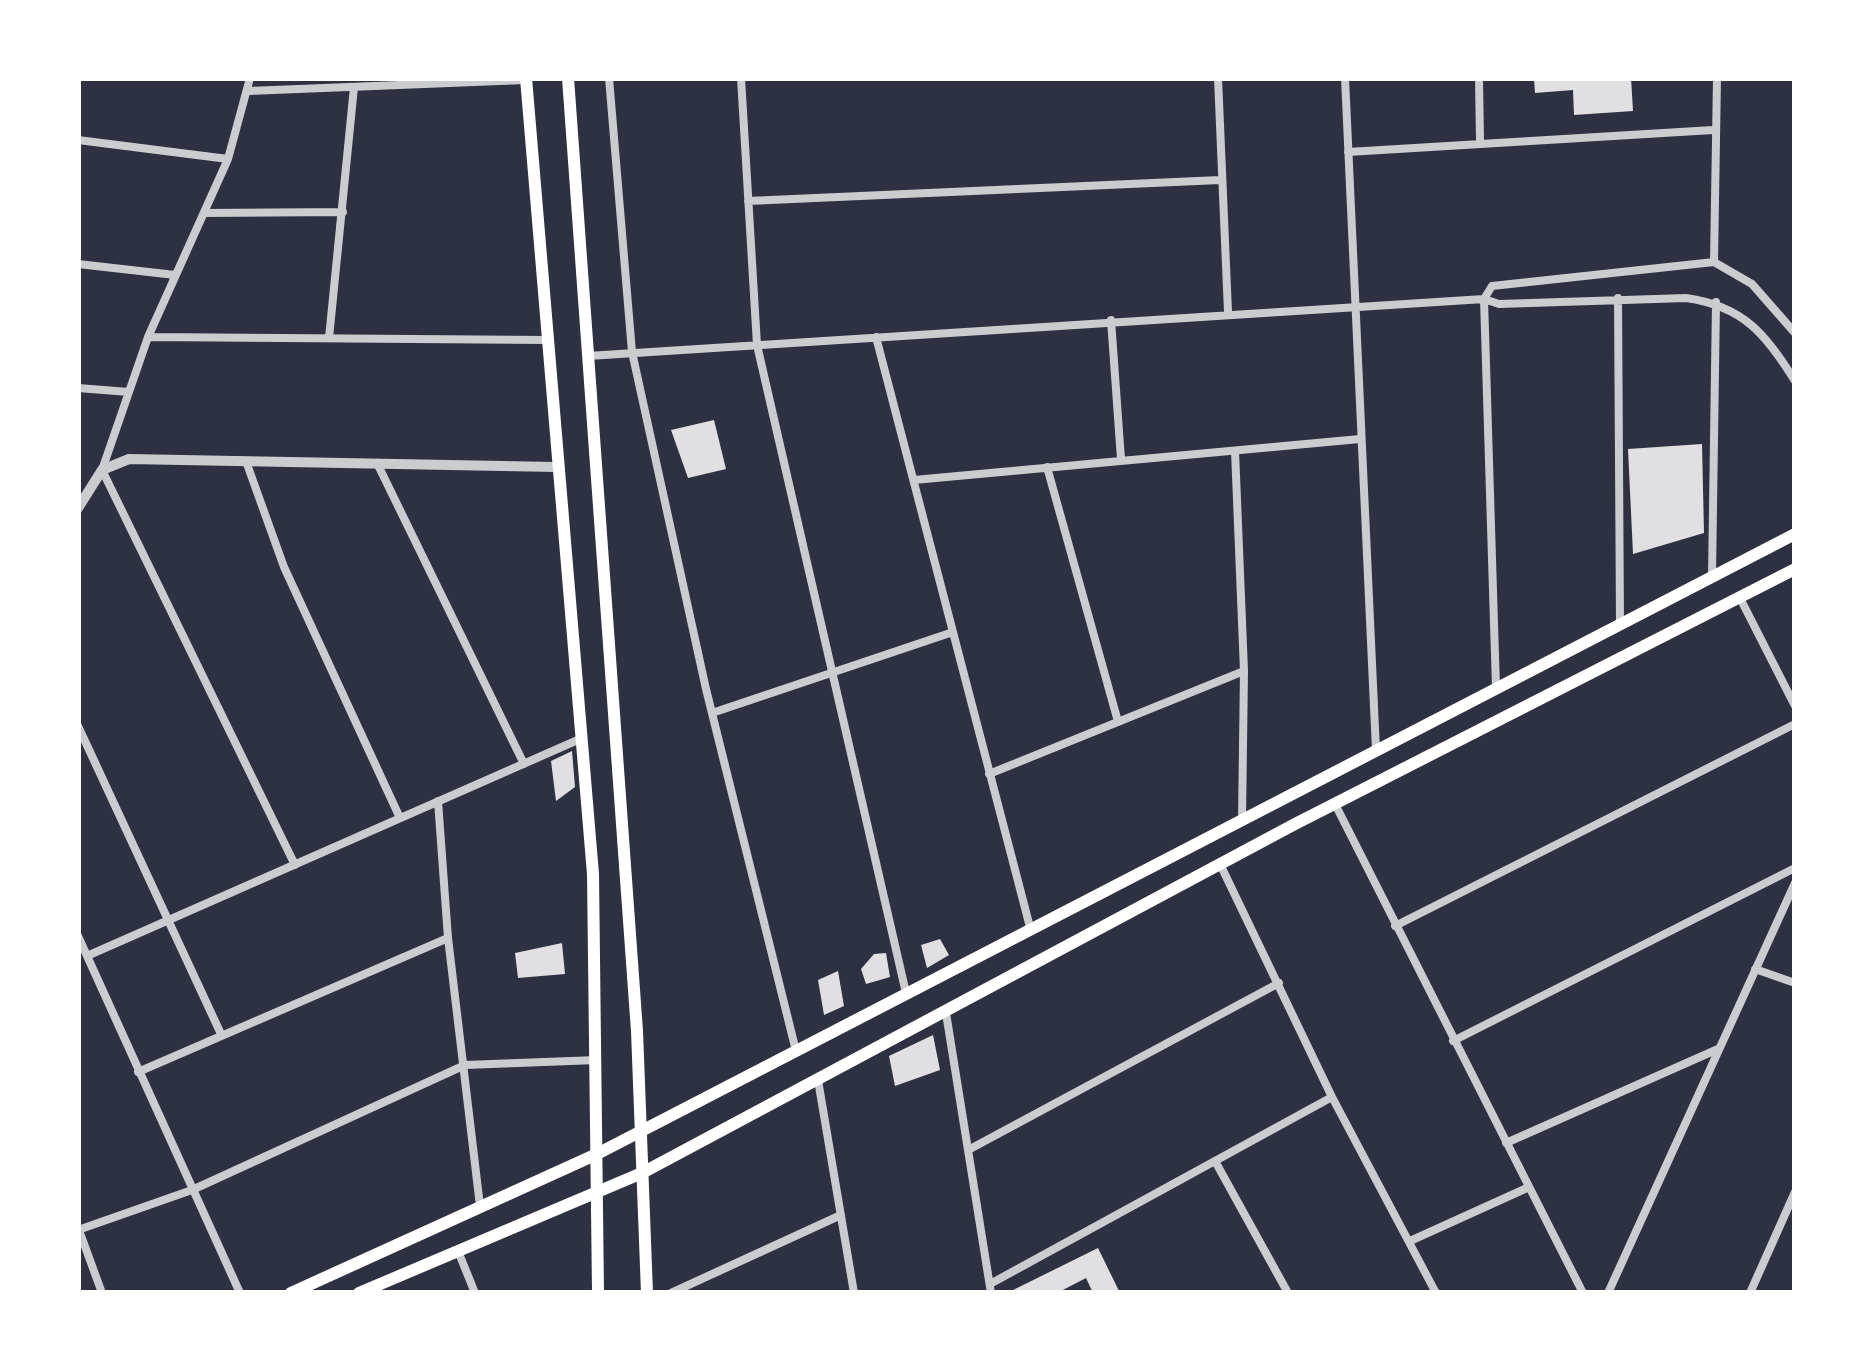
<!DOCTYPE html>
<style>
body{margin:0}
#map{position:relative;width:1873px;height:1371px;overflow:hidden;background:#2d3142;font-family:"Asap Condensed",sans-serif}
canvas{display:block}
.frame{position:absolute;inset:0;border:81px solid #fff;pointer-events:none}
</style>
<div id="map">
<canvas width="1873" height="1371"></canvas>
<div class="frame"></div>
</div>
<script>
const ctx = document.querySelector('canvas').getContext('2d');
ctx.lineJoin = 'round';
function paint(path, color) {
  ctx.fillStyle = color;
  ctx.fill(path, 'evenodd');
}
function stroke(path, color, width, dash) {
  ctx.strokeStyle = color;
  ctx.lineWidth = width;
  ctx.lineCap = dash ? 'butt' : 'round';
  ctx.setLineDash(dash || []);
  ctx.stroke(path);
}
const building = new Path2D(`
 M1534 78H1631L1633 111 1574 115 1573 90 1535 93Z
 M714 420 726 469 688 478 671 430Z
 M1702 444 1704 533 1633 554 1628 449Z
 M572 751 575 787 556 801 551 761Z
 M940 939 949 955 927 968 921 945Z
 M562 943 565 974 518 978 515 953Z
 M886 953 890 977 866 984 861 969 874 954Z
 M838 971 844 1006 824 1015 818 980Z
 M933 1035 940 1070 895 1086 889 1056Z
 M1098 1248 1120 1293H1093L1086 1278 1057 1293H1007Z`);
const minor = new Path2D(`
 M250 78 228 159 148 337 102 470 295 865
 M609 78 632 352 706 689 796 1051
 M741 78 757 345 906 993
 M1218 78 1228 312
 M1345 78 1376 750
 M1479 78 1480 141
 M248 91 525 80
 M78 140 228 159
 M1348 152 1713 130
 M748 201 1220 180
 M204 213 343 212
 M1714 262 1717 78
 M78 264 175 275
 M1618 298 1620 624
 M1484 299 1496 688
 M1484 299 1492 286 1714 262 1752 284 1795 333
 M1111 320 1121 459
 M148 337 546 340
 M876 337 1031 931
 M329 338 354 87
 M588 356 1484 299 1499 304 1686 298C1743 306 1766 334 1795 381
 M78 388 129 392
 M1235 451 1244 671 1242 820
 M377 463 524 764
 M247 464 284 567 400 818
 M1047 467 1117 718
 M914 480 1360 439
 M1712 576 1716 302
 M1740 598 1795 706
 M712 713 953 632
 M78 726 221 1034
 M989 774 1244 671
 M438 801 448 938 480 1206
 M1335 804 1583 1293
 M1220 864 1332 1097 1436 1293
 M1395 926 1795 724
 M78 936 240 1293
 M87 956 580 739
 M1755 969 1795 983
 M946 1013 991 1293
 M1453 1041 1795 868
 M138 1072 448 938
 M818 1080 854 1293
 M1506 1143 1718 1049
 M970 1149 1279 983
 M1215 1161 1288 1293
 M78 1230 192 1190 465 1065 597 1060
 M79 1230 102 1293
 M1410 1241 1527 1188
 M458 1251 475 1293
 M990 1284 1332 1097
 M671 1293 841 1215
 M1608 1293 1795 883
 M1750 1293 1795 1192`);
const tertiary = new Path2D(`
 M78 508 102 470 129 459 556 467`);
const secondary = new Path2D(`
 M291 1293 597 1154 1795 534
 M359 1293 642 1173 1295 824 1795 569`);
const primary = new Path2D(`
 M526 78 593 874 598 1293
 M568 78 637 1031 647 1293`);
paint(building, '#e0e0e3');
stroke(minor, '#caccd0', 8);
stroke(tertiary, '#caccd0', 10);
stroke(secondary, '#fff', 12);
stroke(primary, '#fff', 12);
</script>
